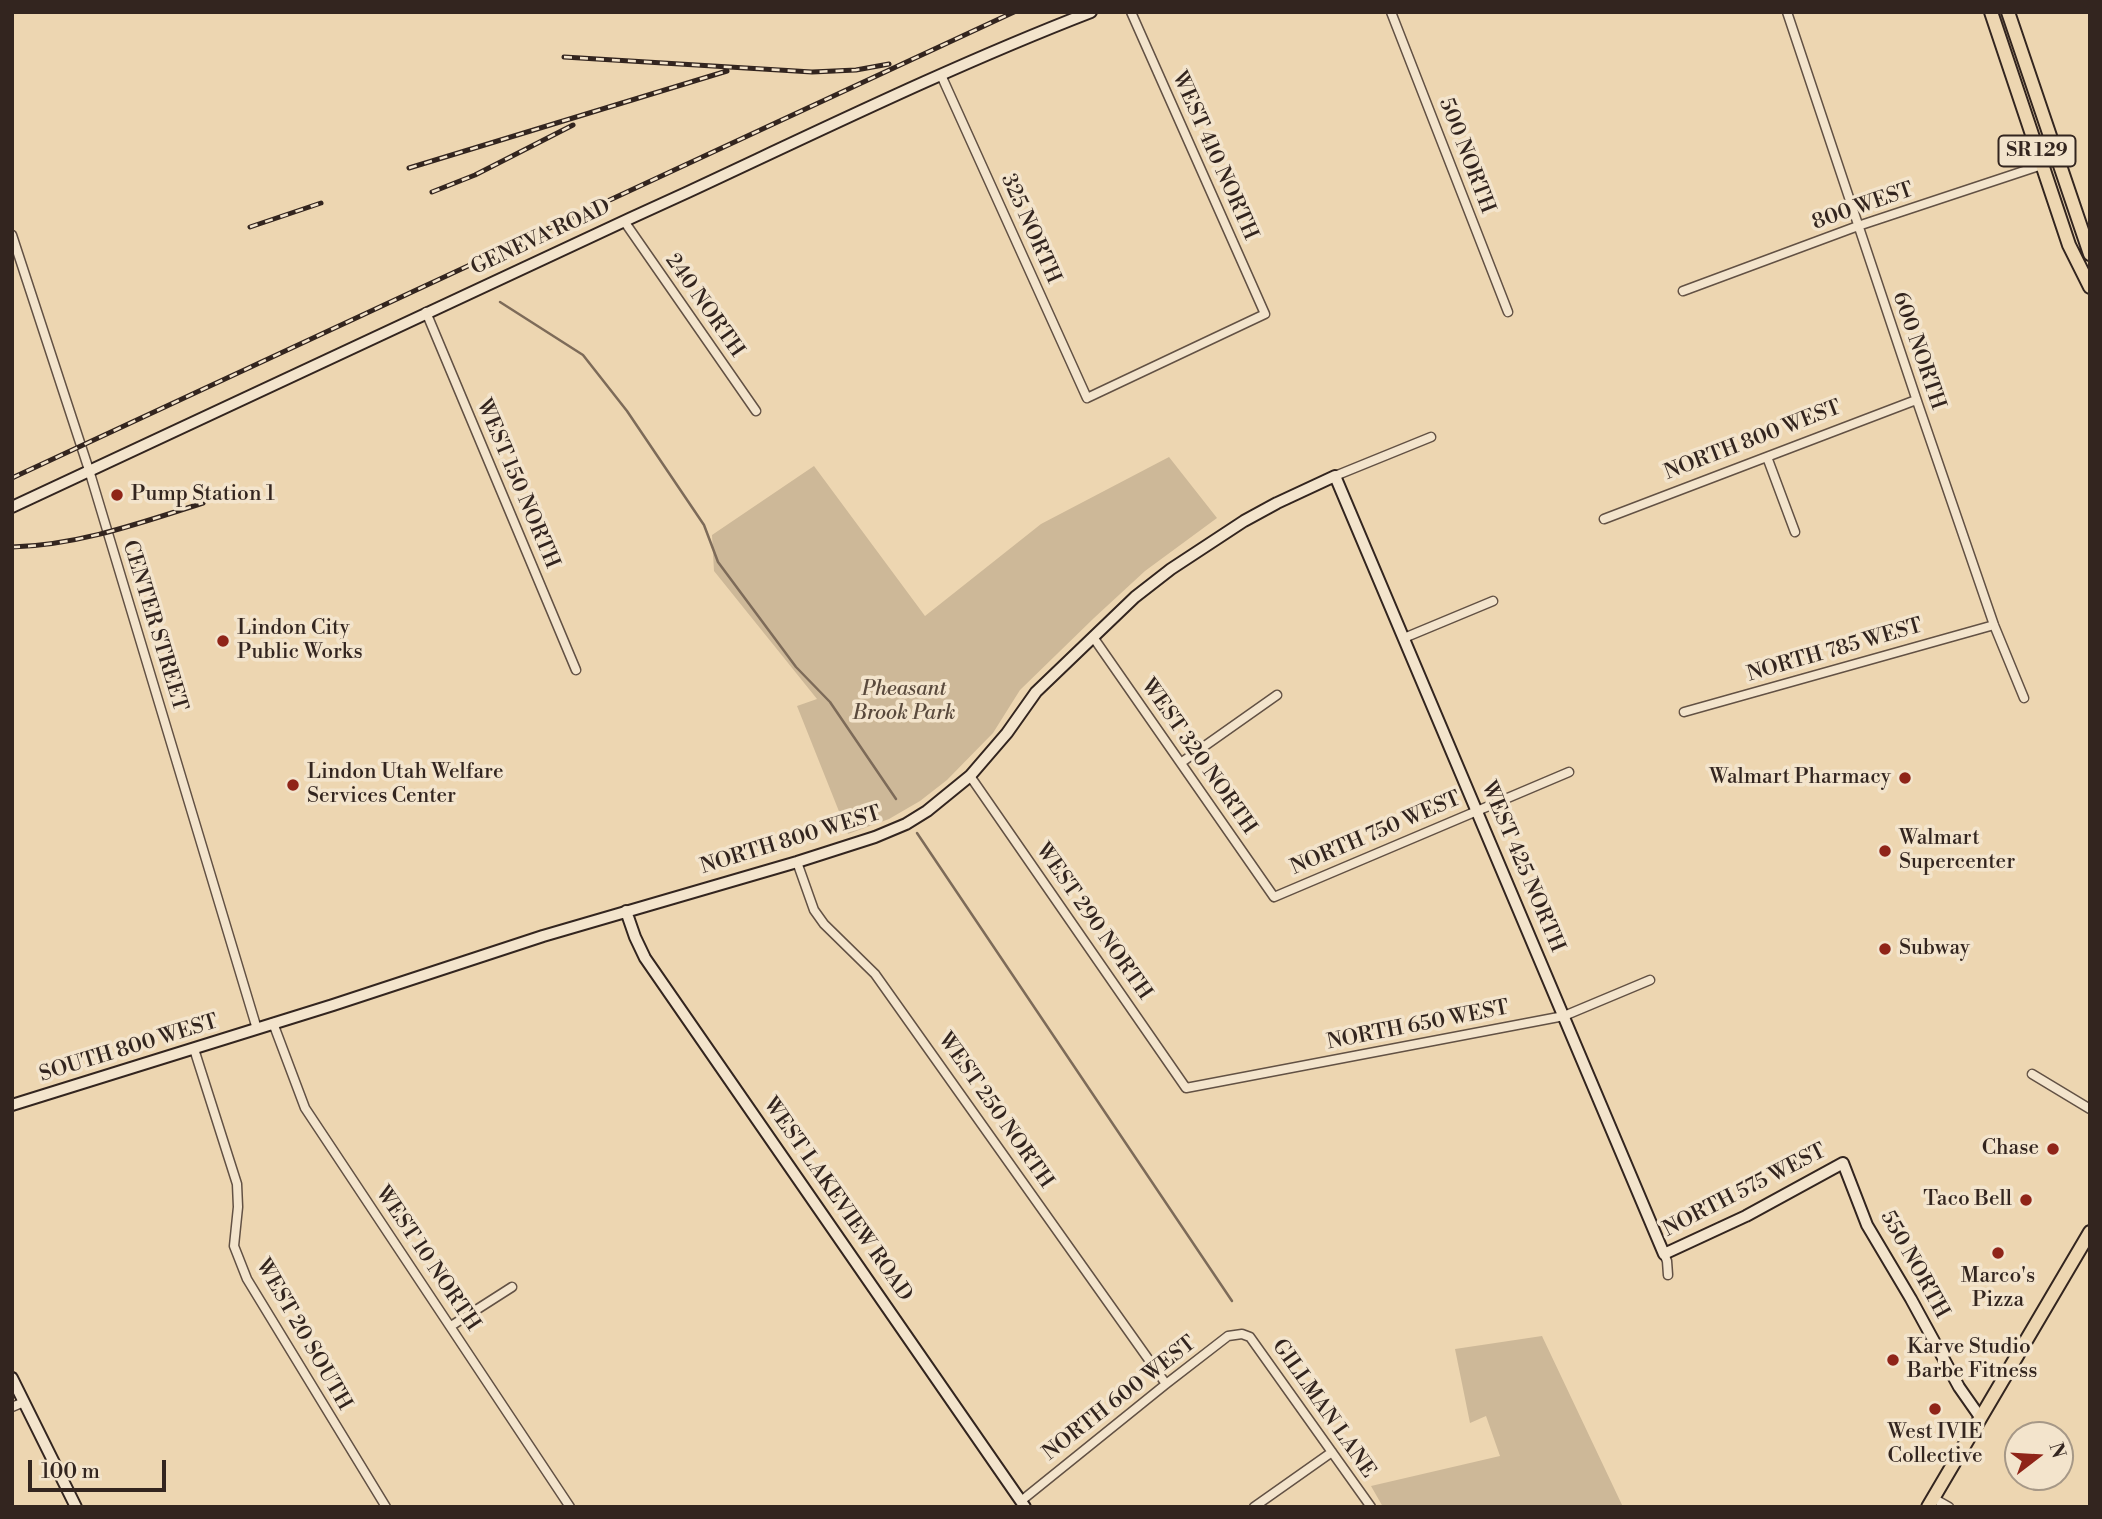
<!DOCTYPE html>
<style>
body{margin:0}
#map{position:relative;width:2102px;height:1519px;overflow:hidden;background:#edd6b1;font-family:"Libre Bodoni",serif}
canvas{display:block}
.frame{position:absolute;inset:0;border:14px solid #33251f;pointer-events:none}
.north{position:absolute;left:2004px;top:1421px;width:70px;height:70px;box-sizing:border-box;background:#f3e4cc;border:2px solid #a69887;border-radius:50%;rotate:73deg;font-size:19px;font-weight:700;line-height:28px;text-align:center;color:#33251f}
.north::after{content:'';display:block;margin:auto;width:24px;height:32px;background:#8f2418;clip-path:polygon(50% 0,100% 100%,50% 72%,0 100%)}
.scale{position:absolute;left:28px;top:1460px;width:138px;height:32px;box-sizing:border-box;border:4px solid #33251f;border-top:0;padding-left:9px;font-size:21px;line-height:24px;white-space:nowrap;color:#33251f;-webkit-text-stroke:5px #f3e4cc;paint-order:stroke}
</style>
<div id="map">
<canvas width="2102" height="1519"></canvas>
<div class="frame"></div>
<div class="north">N</div>
<div class="scale">100 m</div>
</div>
<script>
const ctx = document.querySelector('canvas').getContext('2d');
ctx.lineJoin = 'round';
function paint(path, color) {
  ctx.fillStyle = color;
  ctx.fill(path, 'evenodd');
}
function stroke(path, color, width, dash) {
  ctx.strokeStyle = color;
  ctx.lineWidth = width;
  ctx.lineCap = dash ? 'butt' : 'round';
  ctx.setLineDash(dash || []);
  ctx.stroke(path);
}
function write(font, color, halo, rows, align = 'center') {
  ctx.font = font + ' "Libre Bodoni",serif';
  ctx.lineWidth = 7;
  ctx.setLineDash([]);
  ctx.textBaseline = 'middle';
  ctx.strokeStyle = halo;
  ctx.fillStyle = color;
  for (const [text, x, y, turn = 0] of rows) {
    ctx.save();
    ctx.translate(x, y);
    ctx.rotate((+turn || 0) * Math.PI / 180);
    ctx.textAlign = isNaN(turn) ? turn : align;
    if (halo) ctx.strokeText(text, 0, 0);
    ctx.fillText(text, 0, 0);
    ctx.restore();
  }
}
const green = new Path2D(`
 M1169 457 1217 518 1145 571 1094 618 1020 690 993 733 947 780 920 801 889 819 848 834 797 706 817 699 714 571 712 535 814 466 925 616 1041 524Z
 M1542 1336 1623 1507H1383L1371 1486 1500 1456 1486 1416 1470 1423 1455 1349Z`);
const stream = new Path2D(`
 M500 302 583 355 627 411 704 525 718 562 796 667 830 702 896 799
 M917 833 1232 1301`);
const street = new Path2D(`
 M1391 12 1508 312
 M1787 12 1918 404 1994 625 2024 698
 M941 75 1087 398 1265 314 1131 12
 M624 221 756 411
 M12 235 89 470 257 1029
 M1683 291 1858 226 2057 160
 M426 312 576 670
 M1767 457 1795 532
 M1335 476 1431 437
 M1604 519 1916 400
 M1093 637 1274 897 1569 772
 M1404 638 1493 601
 M1684 712 1994 625
 M1182 762 1277 695
 M970 776 1186 1088 1564 1016 1650 980
 M797 862 814 910 824 924 875 974 1166 1384
 M273 1023 305 1108 570 1507
 M194 1049 237 1184 238 1207 234 1246 247 1279 386 1507
 M2032 1074 2090 1109
 M1664 1254 1667 1261 1668 1275
 M451 1326 512 1287
 M12 1407 24 1402
 M1933 1498 1949 1507
 M1021 1501 1166 1384 1228 1336 1242 1334 1250 1337 1371 1507
 M1254 1507 1332 1452`);
const secondary = new Path2D(`
 M12 507C237 400 462 295 688 192 821 130 954 65 1091 12
 M626 911 635 937 645 958 1025 1507
 M12 1105 333 1005 543 936 797 862 875 837 906 824 927 811 970 776 1007 733 1036 692 1135 597 1171 569 1244 521 1277 503 1335 476 1664 1254 1746 1216 1843 1163 1867 1225 1911 1299 1959 1387 1980 1417
 M12 1378 76 1507`);
const primary = new Path2D(`
 M1991 12 2069 245 2090 287
 M2008 12 2090 254
 M1928 1507 2090 1232`);
const rail = new Path2D(`
 M564 57 812 72 856 70 889 64
 M409 168 727 71
 M432 192 475 175 573 125
 M250 227 321 203
 M12 478 1014 12
 M12 547C79 545 140 523 203 503`);
const markers = [
 [117,495,7,"#8f2418"],
 [223,641,7,"#8f2418"],
 [1905,778,7,"#8f2418"],
 [293,785,7,"#8f2418"],
 [1885,851,7,"#8f2418"],
 [1885,949,7,"#8f2418"],
 [2053,1149,7,"#8f2418"],
 [2026,1200,7,"#8f2418"],
 [1998,1253,7,"#8f2418"],
 [1893,1360,7,"#8f2418"],
 [1935,1409,7,"#8f2418"]
];
const shields = [
 [2037,151,77]
];
const shieldNames = [
 ["SR 129",2037,151]
];
const streetNames = [
 ["WEST 410 NORTH",1214,156,66],
 ["500 NORTH",1466,156,69],
 ["800 WEST",1863,207,-19],
 ["325 NORTH",1030,229,66],
 ["GENEVA ROAD",541,238,-25],
 ["240 NORTH",704,306,55],
 ["600 NORTH",1918,351,71],
 ["NORTH 800 WEST",1753,441,-21],
 ["WEST 150 NORTH",517,484,67],
 ["CENTER STREET",154,626,73],
 ["NORTH 785 WEST",1835,651,-16],
 ["WEST 320 NORTH",1198,757,55],
 ["NORTH 750 WEST",1376,834,-23],
 ["NORTH 800 WEST",791,841,-17],
 ["WEST 425 NORTH",1522,867,67],
 ["WEST 290 NORTH",1093,922,55],
 ["NORTH 650 WEST",1418,1026,-11],
 ["SOUTH 800 WEST",129,1049,-17],
 ["WEST 250 NORTH",995,1111,55],
 ["NORTH 575 WEST",1745,1191,-27],
 ["WEST LAKEVIEW ROAD",837,1200,55],
 ["WEST 10 NORTH",427,1259,56],
 ["550 NORTH",1914,1265,61],
 ["WEST 20 SOUTH",303,1335,60],
 ["NORTH 600 WEST",1120,1399,-38],
 ["GILLMAN LANE",1323,1409,55]
];
const poiNames = [
 ["Pump Station 1",131,495],
 ["Lindon City",237,629],
 ["Public Works",237,653],
 ["Lindon Utah Welfare",307,773],
 ["Services Center",307,797],
 ["Walmart Pharmacy",1891,778,"right"],
 ["Walmart",1899,839],
 ["Supercenter",1899,863],
 ["Subway",1899,949],
 ["Chase",2039,1149,"right"],
 ["Taco Bell",2012,1200,"right"],
 ["Marco's",1998,1277,"center"],
 ["Pizza",1998,1301,"center"],
 ["Karve Studio",1907,1348],
 ["Barbe Fitness",1907,1372],
 ["West IVIE",1935,1433,"center"],
 ["Collective",1935,1457,"center"]
];
const parkNames = [
 ["Pheasant",904,690],
 ["Brook Park",904,714]
];
paint(green, '#cdb898');
stroke(stream, '#7d6b59', 2.5);
stroke(street, '#625144', 11);
stroke(secondary, '#33251f', 14);
stroke(primary, '#33251f', 16);
stroke(street, '#f3e4cc', 8);
stroke(secondary, '#f3e4cc', 10);
stroke(primary, '#edd6b1', 12);
stroke(rail, '#33251f', 5);
stroke(rail, '#f3e4cc', 2.5, [8]);
for (const [x, y, r, color] of markers) {
  const dot = new Path2D();
  dot.arc(x, y, r, 0, 2 * Math.PI);
  ctx.fillStyle = color;
  ctx.fill(dot);
  stroke(dot, '#f3e4cc', 2.5);
}
for (const [x, y, w] of shields) {
  const box = new Path2D();
  box.roundRect(x - w / 2, y - 15.5, w, 31, 5);
  ctx.fillStyle = '#f3e4cc';
  ctx.fill(box);
  stroke(box, '#33251f', 2);
}
write('bold 19px', '#33251f', null, shieldNames);
write('21px', '#33251f', '#f3e4cc', streetNames);
write('21px', '#33251f', '#f3e4cc', poiNames, 'left');
write('italic 21px', '#5a4a3d', '#f3e4cc', parkNames);
</script>
